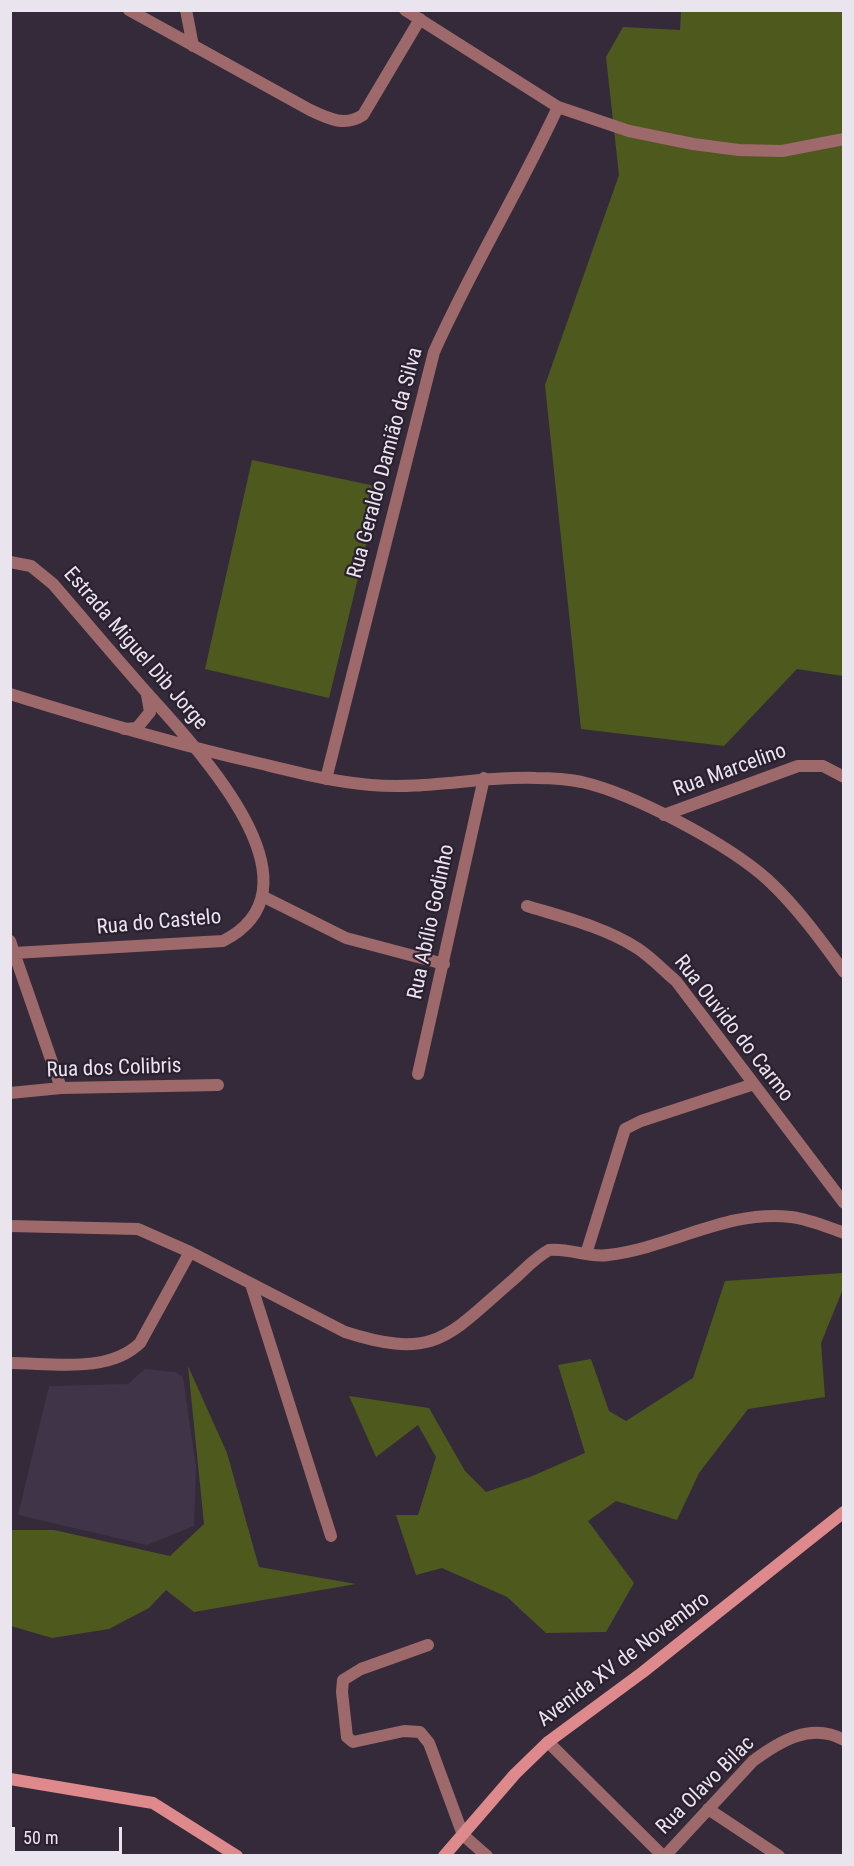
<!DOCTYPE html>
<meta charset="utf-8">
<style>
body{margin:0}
#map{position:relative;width:854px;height:1866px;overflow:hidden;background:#342a3a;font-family:"Roboto Condensed",sans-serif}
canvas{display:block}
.frame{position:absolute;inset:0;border:12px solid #eae4ee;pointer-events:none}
.scale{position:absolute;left:12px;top:1827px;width:110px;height:27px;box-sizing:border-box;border:3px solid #eae4ee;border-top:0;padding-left:8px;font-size:18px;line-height:21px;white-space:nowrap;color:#eae4ee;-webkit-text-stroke:4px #2a202f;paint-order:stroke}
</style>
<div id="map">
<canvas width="854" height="1866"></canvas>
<div class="frame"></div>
<div class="scale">50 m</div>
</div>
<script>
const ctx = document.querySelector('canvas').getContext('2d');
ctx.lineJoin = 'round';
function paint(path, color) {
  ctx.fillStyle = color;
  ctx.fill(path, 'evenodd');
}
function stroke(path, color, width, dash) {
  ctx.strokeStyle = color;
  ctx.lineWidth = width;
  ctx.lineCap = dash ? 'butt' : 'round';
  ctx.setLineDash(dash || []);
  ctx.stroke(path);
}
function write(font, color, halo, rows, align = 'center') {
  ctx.font = font + ' "Roboto Condensed",sans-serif';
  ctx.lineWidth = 4.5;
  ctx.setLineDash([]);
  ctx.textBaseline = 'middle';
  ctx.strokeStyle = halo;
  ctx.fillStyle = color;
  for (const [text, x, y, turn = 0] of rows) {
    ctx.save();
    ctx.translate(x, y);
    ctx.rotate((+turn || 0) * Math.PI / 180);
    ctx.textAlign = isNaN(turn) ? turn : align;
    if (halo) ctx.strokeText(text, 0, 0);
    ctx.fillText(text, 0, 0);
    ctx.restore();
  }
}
const built = new Path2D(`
 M145 1369 175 1372 183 1377 196 1467 194 1526 147 1545 18 1515 49 1386 128 1384Z`);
const green = new Path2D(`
 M681 11H843V676L797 669 724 746 581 729 545 385 619 175 606 57 623 27 680 30Z
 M252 460 380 487 329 698 205 669Z
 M843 1273V1289L821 1343 825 1397 748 1409 699 1473 677 1520 616 1501 588 1521 634 1583 606 1632 546 1633 507 1597 442 1568 416 1575 396 1515H418L436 1457 418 1425 376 1457 349 1396 429 1408 465 1471 486 1492 530 1477 585 1453 558 1365 591 1359 609 1411 626 1421 693 1378 725 1281Z
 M188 1366 227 1453 259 1567 356 1584 194 1612 166 1590 149 1608 109 1629 52 1638 11 1626V1530H54L170 1556 204 1524Z`);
const street = new Path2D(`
 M129 10 310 110C329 119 345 127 363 115L420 19
 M186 10 193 46
 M405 10 558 107 629 131 693 144 739 150 782 151 844 139
 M10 562 31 566 53 584C85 621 116 658 148 694 194 746 331 886 223 941L14 953
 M10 694C93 720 174 744 258 763 295 772 333 782 371 785 426 790 480 776 536 778 550 778 567 779 582 782 634 794 728 844 768 880 796 906 821 940 844 972
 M124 729 137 728 150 712 147 695
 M326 779 434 352C471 269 519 191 558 107
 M664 815 798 766H823L844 777
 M264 897 346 938 444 964
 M527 906C563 917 604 927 637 948 651 957 663 970 676 981L844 1203
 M10 941 61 1088
 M418 1074 484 778
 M10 1093 61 1088 218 1085
 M10 1226 138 1229 190 1252 345 1332C436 1361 448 1336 514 1279 525 1269 536 1257 549 1250 570 1248 588 1258 608 1255 670 1248 728 1209 791 1217 809 1219 827 1227 844 1233
 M586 1254 625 1129 641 1121 754 1084
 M251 1284 331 1536
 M10 1363C52 1363 108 1374 140 1343L190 1252
 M428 1645 361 1669 343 1680 342 1692 347 1737 353 1742 404 1731 420 1732 429 1743 463 1835 487 1856
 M548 1742 663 1856
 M708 1809 779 1856
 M665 1856 753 1761C780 1741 811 1722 844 1740`);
const secondary = new Path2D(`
 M10 1779 153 1803 237 1856
 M444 1856 515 1774 548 1742 643 1672 844 1512`);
const streetNames = [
 ["Rua Geraldo Damião da Silva",386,463,-75],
 ["Estrada Miguel Dib Jorge",135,649,49],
 ["Rua Marcelino",730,771,-20],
 ["Rua Abílio Godinho",432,922,-78],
 ["Rua do Castelo",159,923,-5],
 ["Rua Ouvido do Carmo",733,1029,52],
 ["Rua dos Colibris",114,1069,-2],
 ["Avenida XV de Novembro",624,1660,-37],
 ["Rua Olavo Bilac",706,1786,-45]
];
paint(built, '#403448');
paint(green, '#4e591e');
stroke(street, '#9e696a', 12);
stroke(secondary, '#de898b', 12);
write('21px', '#eae4ee', '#2a202f', streetNames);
</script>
